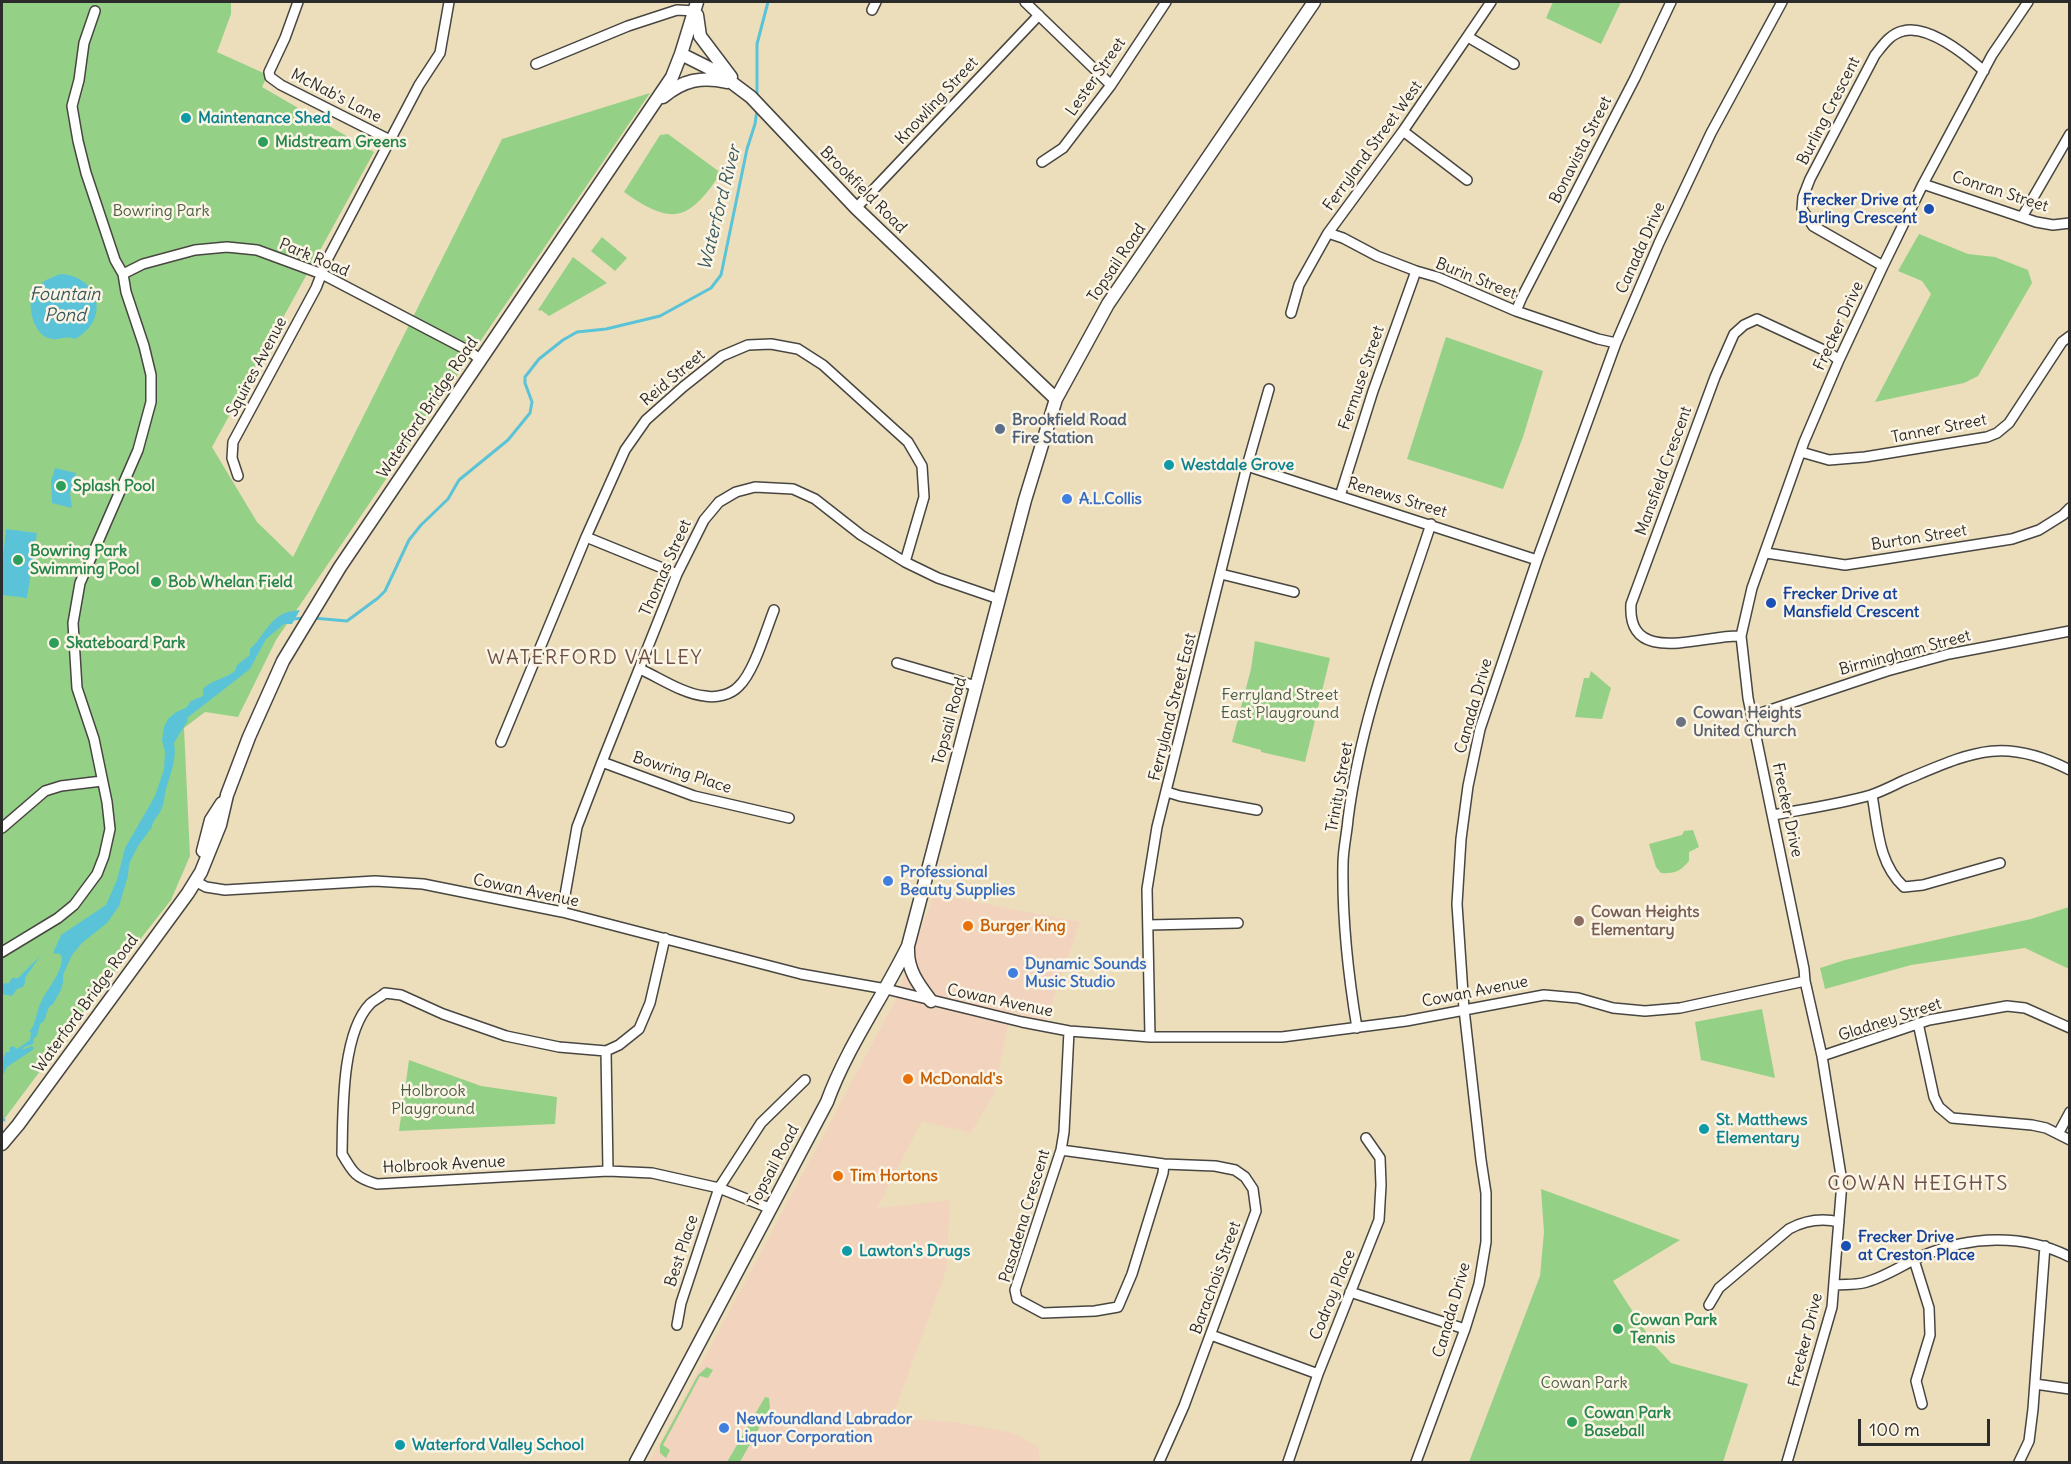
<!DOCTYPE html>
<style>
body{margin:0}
#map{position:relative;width:2071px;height:1464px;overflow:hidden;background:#ecdebb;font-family:Delius,sans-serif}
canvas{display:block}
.frame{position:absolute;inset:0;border:3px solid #2b2b2b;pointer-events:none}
.scale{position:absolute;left:1858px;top:1419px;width:132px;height:27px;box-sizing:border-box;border:3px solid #2b2b2b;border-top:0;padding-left:8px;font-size:18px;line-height:21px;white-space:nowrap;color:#2b2b2b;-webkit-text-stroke:4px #fcf5e5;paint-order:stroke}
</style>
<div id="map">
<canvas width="2071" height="1464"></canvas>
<div class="frame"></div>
<div class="scale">100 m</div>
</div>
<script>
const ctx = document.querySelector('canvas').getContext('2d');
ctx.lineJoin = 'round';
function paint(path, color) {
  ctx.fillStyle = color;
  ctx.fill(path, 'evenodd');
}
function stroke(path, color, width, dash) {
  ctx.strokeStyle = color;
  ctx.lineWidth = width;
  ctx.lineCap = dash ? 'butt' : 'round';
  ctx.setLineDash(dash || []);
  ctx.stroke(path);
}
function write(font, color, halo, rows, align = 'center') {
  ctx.font = font + ' Delius,sans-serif';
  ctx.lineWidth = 5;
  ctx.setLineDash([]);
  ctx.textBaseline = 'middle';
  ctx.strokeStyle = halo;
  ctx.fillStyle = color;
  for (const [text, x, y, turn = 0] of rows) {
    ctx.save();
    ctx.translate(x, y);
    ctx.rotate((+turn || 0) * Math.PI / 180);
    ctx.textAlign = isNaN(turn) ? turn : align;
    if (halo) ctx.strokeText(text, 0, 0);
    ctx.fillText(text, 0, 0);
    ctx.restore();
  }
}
const built = new Path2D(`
 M934 894 1080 922 1045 1023 1011 1012 994 1094 971 1133 922 1121 877 1208 950 1200 947 1268 892 1418 956 1422 1013 1433 1038 1446 1040 1462H649L895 1001Z`);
const green = new Path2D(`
 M2 2H231V14L217 52 268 75 262 87 374 152 212 447 257 522 293 557 502 139 650 93 276 640 238 717 205 712 184 728 190 856 171 900 106 983 2 1122Z
 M1553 2H1621L1601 44 1546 18Z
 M668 134 721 173C688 222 672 226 624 192L660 135Z
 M1919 234 1968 254 1995 257 2028 270 2032 283 1978 376 1964 383 1875 402 1931 294 1922 281 1898 271Z
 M602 237 627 258 615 271 591 251Z
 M573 257 607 283 549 316 541 310 540 311 538 310Z
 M1446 337 1543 371 1523 437 1503 489 1407 459Z
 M1255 641 1330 658 1305 762 1261 752V750L1232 742 1251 669Z
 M1591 671 1611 688 1602 719 1575 717 1584 678H1589Z
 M1693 830 1699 847 1689 852V861C1681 871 1674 874 1661 873L1656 867 1649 844 1682 835 1684 831Z
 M2069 907V969L2025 948 1911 965 1825 989 1820 968 1845 960 2031 919Z
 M1762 1009 1775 1078 1701 1060 1695 1022Z
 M409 1060 481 1086 557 1097 555 1124 399 1131Z
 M1541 1189 1680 1240 1613 1281 1655 1346 1671 1363 1748 1384 1723 1462H1469L1540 1276 1544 1232Z
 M707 1367 713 1370 708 1378 700 1376 663 1445 670 1450 666 1458 660 1453V1445L698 1375Z
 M765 1397 769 1398 770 1408 740 1462H727Z`);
const water = new Path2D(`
 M60 274C100 276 111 320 75 339 64 335 61 340 52 339 35 337 29 312 31 299L37 293V287L46 280Z
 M55 468 76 473 70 493 72 508 52 503 51 481Z
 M6 529 37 533 27 598 2 595V566Z
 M300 610 292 624H284L266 639 250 669 187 718 188 720 174 743C177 758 171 772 167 786 164 794 165 802 161 810 158 817 153 819 152 827L138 846 129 864 128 876 119 906 107 923 82 943 72 955 63 975V983L60 992 53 1004 49 1007 44 1021 40 1024 37 1036 34 1038 33 1044 24 1047 22 1050 32 1046 34 1049 7 1067 2 1077V1061L6 1052H10L9 1048 13 1046 17 1049 30 1040 31 1032H29C36 1025 36 1012 41 1002 48 987 61 975 62 958L60 954 53 953 61 935 106 905 117 880 125 848 155 796 164 769 165 752 162 740 164 727 168 719 176 712 186 708 191 701 203 696V689C211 680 225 679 235 671L237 665 250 655V649C262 639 269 619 285 613 289 611 296 611 300 610Z
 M40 956 25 978V983L23 987 17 989 12 996 2 994V984L9 983 12 978H18Z`);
const stream = new Path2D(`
 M757 97V44L768 2
 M313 618 347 621 378 598 385 591 409 540 421 525 448 499 459 480 508 440 530 413 532 402 525 383V377L539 359 563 340 577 332 606 329 660 316 711 288 721 275 747 149 755 124 757 110
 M292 619 306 618
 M2 1119 4 1120`);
const minor = new Path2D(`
 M298 2 285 38 269 72 270 77 281 85 390 140
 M1025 2 1111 85
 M872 10 876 2
 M1468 37 1514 64
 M536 64 628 26 677 10 695 11
 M1403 131 1467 180
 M1042 162 1063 148 1111 85 1166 2
 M1923 184 2036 222 2053 225 2070 223
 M856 208 1039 15
 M2022 217 2070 134
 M1328 233 1343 238 1377 256 1416 271 1437 277 1516 311 1598 339 1616 343
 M1883 266 1813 226 1802 209 1803 197 1810 179 1875 55C1883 45 1890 34 1903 31 1928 24 1966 55 1984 71
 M123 274 143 264 195 250 227 247 257 250 322 274 469 351 481 360
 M1516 311 1522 297 1635 78 1671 2
 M1291 313 1299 285 1328 233 1403 131 1491 2
 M1801 452 1829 460 1865 457 1987 437 1997 433 2009 423 2062 342 2070 336
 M1247 466 1537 560
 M238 476 232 458 233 442 316 288 327 260 419 85 440 53 449 2
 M1340 496 1373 391 1416 271
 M586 537 677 574
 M1766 553 1845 565 1885 559 2012 539 2039 530 2063 515 2070 508
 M1221 574 1294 592
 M1741 636C1704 634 1627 668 1631 604L1715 377 1734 334 1744 325 1757 319 1828 352 1839 360
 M897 663 976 686
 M640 669C660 678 683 694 705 696 716 698 731 695 739 686 754 672 766 630 774 610
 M1752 716 1887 671 1949 654 2070 631
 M501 742 586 537 625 450 646 420 683 387 722 356 748 345 771 344 798 349 823 365 908 442 922 466 924 497 905 562
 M602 762 694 796 789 818
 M1167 792 1180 796 1257 810
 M1872 795C1878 828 1878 863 1904 887L1923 885 2000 863
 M1773 815C1805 809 1840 804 1871 795 1883 791 1894 785 1905 780 1970 753 2002 735 2070 770
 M2 828 45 791 61 786 102 781
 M195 881 206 887 225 890 375 881 423 884 562 912 801 974 886 989 1022 1022 1069 1031 1150 1037H1282L1406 1021 1544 995 1578 998 1613 1008 1645 1011 1680 1008 1805 981
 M562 912 577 827 602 762 677 574 704 520 719 502 736 492 755 487 793 489 815 499 861 535 905 562 938 578 999 599
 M1148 925 1238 923
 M665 938 650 1003 639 1029 619 1045 606 1051 559 1047 506 1036 443 1014 401 995 385 993C381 997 374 1000 370 1004 341 1034 343 1114 342 1154 353 1173 356 1178 377 1184L608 1171 652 1173 719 1188 769 1208
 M2 952 58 918 74 905 97 874 104 856 110 829 107 802 94 739 77 688 73 623 80 583 138 450 151 402V375L144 346 126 292 123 274 115 260 86 173 78 141 72 106 79 80 84 43 95 11
 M1918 1023 1934 1097 1939 1107 1952 1118 2032 1125 2046 1128 2070 1140
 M1357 1028C1348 974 1342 919 1343 864 1343 849 1347 833 1348 819 1361 716 1399 622 1431 524
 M1069 1031 1064 1132 1061 1150 1015 1290 1017 1299 1043 1313 1095 1311 1118 1307 1132 1274 1163 1173 1164 1164
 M1150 1037 1147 889 1157 827 1247 466 1269 389
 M606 1051 608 1171
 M1822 1056 1929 1020 2007 1006 2025 1008 2070 1028
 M2058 1134 2070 1112
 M1061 1150 1164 1164 1215 1166 1235 1170 1245 1177 1253 1189 1256 1211 1184 1406 1159 1462
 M1914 1260 1929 1308 1930 1335 1916 1381 1922 1404
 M1835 1285C1844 1284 1854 1285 1863 1283 1884 1278 1902 1265 1922 1256 1969 1236 2023 1233 2070 1257
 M1350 1292 1465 1329
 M1709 1305 1719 1288 1789 1229C1804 1221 1822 1218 1839 1222
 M677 1325 681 1303 719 1188 761 1123 805 1080
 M1211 1335 1318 1374
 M2035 1384 2070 1389
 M1288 1462 1318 1374 1379 1220 1381 1185 1380 1158 1366 1138
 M1416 1462 1465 1329 1479 1284 1486 1242V1193L1481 1160 1464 1009 1457 904 1461 839 1468 786 1480 729 1537 560 1616 343 1659 243 1711 133 1782 2
 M1787 1462 1832 1307 1842 1182 1822 1056 1805 981 1804 969 1748 698 1741 636 1752 588 1804 442 1839 360 1883 266 1923 184 1992 55 2028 2
 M2019 1462 2029 1441 2033 1409 2045 1246`);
const major = new Path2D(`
 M697 15 700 36 731 77
 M681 54 719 73 751 97 856 208 1056 399
 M663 97C683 80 702 76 727 82
 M203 851 211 820 222 803
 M908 949C907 970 919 985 931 1001
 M2 1144 18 1125 188 893 201 872 220 825 227 795 249 737 283 661 340 567 672 77 681 54 697 2
 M636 1462 827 1102C847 1047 882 999 908 946L1025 500 1056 399 1108 304 1314 2`);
const markers = [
 [186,118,6,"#0f9aa8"],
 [263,142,6,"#2e9e5b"],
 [1929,209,6,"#1a4fb4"],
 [1000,429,6,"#5c6f8a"],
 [1169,465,6,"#0f9aa8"],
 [61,486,6,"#2e9e5b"],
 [1067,499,6,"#3f7fe0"],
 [18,560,6,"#2e9e5b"],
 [156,582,6,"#2e9e5b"],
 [1771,603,6,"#1a4fb4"],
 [54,643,6,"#2e9e5b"],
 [1681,722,6,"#6b7280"],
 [888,881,6,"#3f7fe0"],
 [1579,921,6,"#8d6e63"],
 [968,926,6,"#e8710a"],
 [1013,973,6,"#3f7fe0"],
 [908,1079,6,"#e8710a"],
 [1704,1129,6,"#0f9aa8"],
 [838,1176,6,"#e8710a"],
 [1846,1246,6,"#1a4fb4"],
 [847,1251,6,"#0f9aa8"],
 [1618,1329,6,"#2e9e5b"],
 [1572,1422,6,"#2e9e5b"],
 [724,1428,6,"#3f7fe0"],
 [400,1445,6,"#0f9aa8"]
];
const streetNames = [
 ["Lester Street",1096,77,-55],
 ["McNab's Lane",336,96,27],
 ["Knowling Street",937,101,-47],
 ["Burling Crescent",1829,111,-63],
 ["Ferryland Street West",1373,146,-54],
 ["Bonavista Street",1581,150,-63],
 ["Brookfield Road",863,190,45],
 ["Conran Street",2000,192,18],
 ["Canada Drive",1641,248,-66],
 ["Park Road",314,258,23],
 ["Topsail Road",1117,263,-56],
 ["Burin Street",1476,279,22],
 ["Frecker Drive",1839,326,-65],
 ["Squires Avenue",257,367,-62],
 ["Reid Street",673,378,-40],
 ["Fermuse Street",1362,378,-71],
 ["Waterford Bridge Road",428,408,-56],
 ["Tanner Street",1939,429,-11],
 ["Mansfield Crescent",1664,471,-70],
 ["Renews Street",1397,498,17],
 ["Burton Street",1919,538,-9],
 ["Thomas Street",666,568,-66],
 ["Birmingham Street",1905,653,-15],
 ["Canada Drive",1474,706,-74],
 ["Ferryland Street East",1173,707,-76],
 ["Topsail Road",950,721,-75],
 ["Bowring Place",682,773,18],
 ["Trinity Street",1340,787,-80],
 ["Frecker Drive",1787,810,78],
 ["Cowan Avenue",526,891,12],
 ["Cowan Avenue",1475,992,-11],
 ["Cowan Avenue",1000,1001,12],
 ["Waterford Bridge Road",86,1004,-54],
 ["Gladney Street",1890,1020,-18],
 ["Holbrook Avenue",444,1165,-3],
 ["Topsail Road",774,1166,-62],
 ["Pasadena Crescent",1025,1216,-73],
 ["Best Place",682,1251,-72],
 ["Barachois Street",1216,1278,-70],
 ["Codroy Place",1333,1295,-68],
 ["Canada Drive",1452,1310,-74],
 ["Frecker Drive",1806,1340,-76]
];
const cultureNames = [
 ["Maintenance Shed",198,118],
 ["Westdale Grove",1181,465],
 ["St. Matthews",1716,1120],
 ["Elementary",1716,1138],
 ["Lawton's Drugs",859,1251],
 ["Waterford Valley School",412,1445]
];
const leisureNames = [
 ["Midstream Greens",275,142],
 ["Splash Pool",73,486],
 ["Bowring Park",30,551],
 ["Swimming Pool",30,569],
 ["Bob Whelan Field",168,582],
 ["Skateboard Park",66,643],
 ["Cowan Park",1630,1320],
 ["Tennis",1630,1338],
 ["Cowan Park",1584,1413],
 ["Baseball",1584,1431]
];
const transitNames = [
 ["Frecker Drive at",1917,200,"right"],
 ["Burling Crescent",1917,218,"right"],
 ["Frecker Drive at",1783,594],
 ["Mansfield Crescent",1783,612],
 ["Frecker Drive",1858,1237],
 ["at Creston Place",1858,1255]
];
const parkNames = [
 ["Bowring Park",161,211],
 ["Ferryland Street",1280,695],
 ["East Playground",1280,713],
 ["Holbrook",433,1091],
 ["Playground",433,1109],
 ["Cowan Park",1584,1383]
];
const serviceNames = [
 ["Brookfield Road",1012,420],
 ["Fire Station",1012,438]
];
const shopNames = [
 ["A.L.Collis",1079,499],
 ["Professional",900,872],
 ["Beauty Supplies",900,890],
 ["Dynamic Sounds",1025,964],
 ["Music Studio",1025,982],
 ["Newfoundland Labrador",736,1419],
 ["Liquor Corporation",736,1437]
];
const worshipNames = [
 ["Cowan Heights",1693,713],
 ["United Church",1693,731]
];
const educationNames = [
 ["Cowan Heights",1591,912],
 ["Elementary",1591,930]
];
const foodNames = [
 ["Burger King",980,926],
 ["McDonald's",920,1079],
 ["Tim Hortons",850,1176]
];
const waterNames = [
 ["Waterford River",720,208,-76],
 ["Fountain",65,295],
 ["Pond",65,316]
];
const quarterNames = [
 ["WATERFORD VALLEY",595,658],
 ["COWAN HEIGHTS",1918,1184]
];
paint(built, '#f2d4be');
paint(green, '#94d186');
paint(water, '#5bc3d8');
stroke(stream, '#5bc3d8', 3);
stroke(minor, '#484641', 12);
stroke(major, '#484641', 15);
stroke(minor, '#fff', 9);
stroke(major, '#fff', 12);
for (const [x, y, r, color] of markers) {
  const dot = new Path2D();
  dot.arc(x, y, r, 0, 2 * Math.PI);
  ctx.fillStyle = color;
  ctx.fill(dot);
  stroke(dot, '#fcf5e5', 2);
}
write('16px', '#2b2b2b', '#fcf5e5', streetNames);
write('bold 16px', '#0d838f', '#fcf5e5', cultureNames, 'left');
write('bold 16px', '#27864d', '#fcf5e5', leisureNames, 'left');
write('bold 16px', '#164399', '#fcf5e5', transitNames, 'left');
write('16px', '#4a5d46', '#fcf5e5', parkNames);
write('bold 16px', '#4e5e75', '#fcf5e5', serviceNames, 'left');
write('bold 16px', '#366cbe', '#fcf5e5', shopNames, 'left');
write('bold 16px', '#5b616d', '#fcf5e5', worshipNames, 'left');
write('bold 16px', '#785e54', '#fcf5e5', educationNames, 'left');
write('bold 16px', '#c56008', '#fcf5e5', foodNames, 'left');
write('italic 18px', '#39595f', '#fcf5e5', waterNames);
ctx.letterSpacing = '1.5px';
write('20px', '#6e5149', '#fcf5e5', quarterNames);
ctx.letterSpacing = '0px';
</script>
